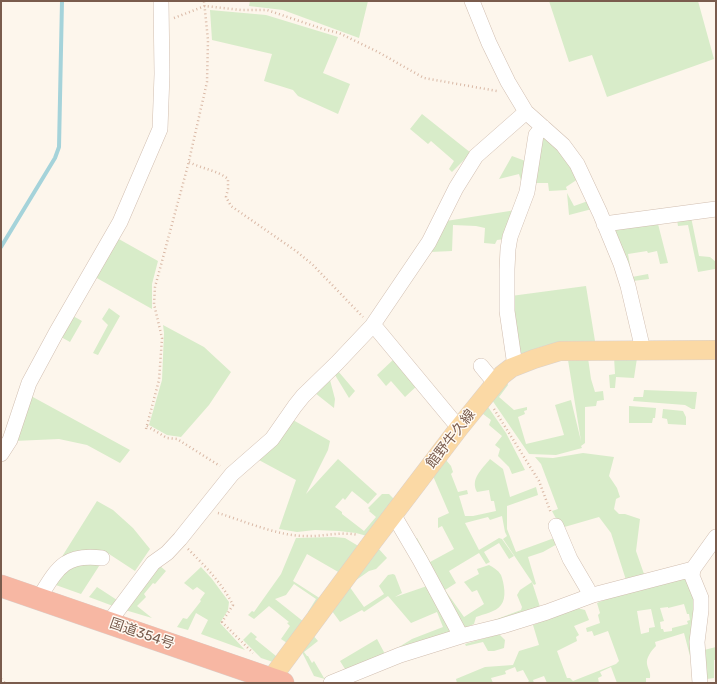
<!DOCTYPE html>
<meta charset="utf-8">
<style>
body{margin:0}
#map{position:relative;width:717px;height:684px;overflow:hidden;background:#fdf6ec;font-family:Rubik,sans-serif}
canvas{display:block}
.frame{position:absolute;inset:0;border:2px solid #7a5c4d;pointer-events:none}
</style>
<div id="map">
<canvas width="717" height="684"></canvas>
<div class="frame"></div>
</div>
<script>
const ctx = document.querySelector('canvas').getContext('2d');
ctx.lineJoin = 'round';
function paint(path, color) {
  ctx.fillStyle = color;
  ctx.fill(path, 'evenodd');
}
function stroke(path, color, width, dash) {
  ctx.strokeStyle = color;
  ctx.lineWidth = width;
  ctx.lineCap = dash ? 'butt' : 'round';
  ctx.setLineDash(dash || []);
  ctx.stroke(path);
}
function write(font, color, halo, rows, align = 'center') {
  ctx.font = font + ' Rubik,"Noto Sans JP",sans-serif';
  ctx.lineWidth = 3;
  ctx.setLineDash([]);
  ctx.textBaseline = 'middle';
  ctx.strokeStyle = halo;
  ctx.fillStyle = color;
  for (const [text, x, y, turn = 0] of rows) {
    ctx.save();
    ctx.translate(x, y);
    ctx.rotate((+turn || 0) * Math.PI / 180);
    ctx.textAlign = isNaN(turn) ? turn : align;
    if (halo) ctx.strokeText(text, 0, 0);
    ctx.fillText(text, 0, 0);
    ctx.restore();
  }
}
const green = new Path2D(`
 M250 1H368L359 38 283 10 249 6Z
 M549 1H698L714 59 607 97 592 55 569 62Z
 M210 10 266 15 338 37 323 73 350 84 338 114 298 96 293 90 264 81 272 54 212 40Z
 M422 114 471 153 452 172 449 169 454 161 431 141 428 144 410 129Z
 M543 132 558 148 578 179 566 187 567 190 549 191 548 183H531Z
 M512 156 528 162 523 188 519 174 499 179Z
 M567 193 574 206 588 201 592 209 569 215Z
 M516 210 505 239 497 240 495 244 484 243 485 228 476 226 453 225 452 251 430 252 446 221Z
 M691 217 699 256 710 257 716 262V271L715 269 698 272 688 225 678 226 677 220Z
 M658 224 668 263 660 264 657 251 648 253 647 251 628 254 632 277 648 274 649 279 633 281 612 229Z
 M117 238 158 261 152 284V309L95 277Z
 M586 286 595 341 543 346 516 356 511 296Z
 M109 308 120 316 98 355 93 353 108 325 102 319Z
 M73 316 82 321 70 342 61 337Z
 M163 325 204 347 231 372 209 405 181 437 167 435 149 425 162 380 164 333Z
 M614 357 637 358 634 378 616 377 615 388H610L609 375 615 374Z
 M395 358 419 384 405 397 391 381 386 386 377 375Z
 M588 358 591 379 595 392 603 391 604 400 597 401 596 406 585 407V443L581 446 582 448 556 455 529 454 492 400 507 383 508 385 499 397 514 410 527 407V410L524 411 525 414 518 417 526 444 564 435 555 405 571 400 581 441 568 360Z
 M338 371 355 391 349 398 335 375Z
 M330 380 335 399 334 408 315 393Z
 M644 390 697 392 695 409H692L685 405 633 401 634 397H643Z
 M31 396 130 450 120 463 87 445 59 439 14 441Z
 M486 404 506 433 525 470 512 474 509 467 498 456 500 449 495 445 502 436 489 425 491 420 479 411Z
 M629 406 656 408 655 418H653L652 423H629Z
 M663 409 683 411 686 417V425L668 424 667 419 662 418Z
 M293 420 330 441 328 450 306 494 338 459 377 494 368 504 352 491 345 500 343 498 335 507 342 512V514L364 531 376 517 369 511 370 510 368 508 382 494H389L395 500 367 536 356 533 339 531 315 530 297 532 279 529 296 480 257 459Z
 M583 453 614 457 609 476 617 488 620 497 616 499 614 509 619 514H625L640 519 636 551 644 574 626 580 611 533 599 517 561 528 552 511 558 509 541 464 535 457 553 458Z
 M490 459 503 469 510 497 536 487 538 495 507 506V529L516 552 557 537 559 543 543 552 528 557 536 584 534 585 503 539 507 536 505 532 502 516 490 520 488 517 465 523 479 550 499 538 502 539 514 556 509 559 499 543 484 552 490 562 486 564 479 553 449 571 456 583 445 590 464 617 484 604 477 590 472 592 464 582 479 574 477 569 489 565C493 567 498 570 501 575 504 583 507 598 501 605 496 612 484 614 476 617L474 624 463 629 414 539 417 538 430 562 454 549 442 526 438 528V518L449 513 433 476 446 460 451 466 453 472 451 474 458 492 467 490 468 494 459 496 465 516H473L496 511 494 501H491L489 490 477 492C470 479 482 469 490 459Z
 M97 501 113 510 133 528 150 549 135 571 106 552 58 563Z
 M334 537 345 538 360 547 340 573 307 554 293 581 321 599 309 613 308 612 316 599 294 584 286 595 275 599 304 622 287 643 281 639 290 626 287 623 289 622 269 606 254 619 248 615 252 611 254 612 281 574 296 538Z
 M378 548 387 558 376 569 369 571 352 583Z
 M101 563 81 594 53 584 71 564Z
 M160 566 166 571 155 584 153 583 144 594 146 597 137 606 152 618 125 610Z
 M201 567 212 579 229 602 228 610 220 623 245 650 201 634 208 620 196 613 188 630 177 627 183 618 187 619 201 601 200 600 205 593 197 587 193 590 184 583Z
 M393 574 395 575 402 593 395 597 427 586 453 632 394 650 412 639 443 627 437 612 411 623 388 596 364 612 362 610 340 622 332 611 349 586 364 607 384 594 379 586 388 575Z
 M685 575 695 594 692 659 690 656 684 633 655 642 656 646C651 651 646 658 647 664 648 670 651 672 650 678H646V683H617L611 667 600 672 602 676 598 678 599 683H547L544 676 533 680 534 683H527L529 681 523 670 517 672 515 667 505 671 506 674 491 678 493 683H457L456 679 485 667 513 665 519 651 539 645 533 625 577 608 585 610 589 620 574 626 579 635 576 637 577 641 557 651 567 678H570L573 681 616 664 619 661 608 631 594 636 592 631 587 632 586 628 600 623 598 615 600 613 597 603 609 598 627 594 641 588ZM684 604 687 614H689L690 620 687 621 688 624 672 628V631L664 632 663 629H661L660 622 664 621 660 608 668 607V608ZM651 609 655 627 649 628V632L641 634 637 611Z
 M532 582 540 607 525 613 489 622 521 610 522 607 517 595 520 590Z
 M97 587 117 600 113 606 89 597Z
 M251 632 257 637 255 639 276 656 273 662 261 658 243 640Z
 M312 634 318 641 304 652 307 656H308L312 663 314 661 324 678 345 669 340 661 377 639 385 654 325 679 314 676 301 650Z
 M499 634 505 640 504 648 494 651H488L483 642 466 646 465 644Z
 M716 647V660H714V678L707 679 704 650Z`);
const stream = new Path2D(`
 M1 247 55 158 59 147 62 1`);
const path = new Path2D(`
 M174 18 205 6 241 10H267L323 29 339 33 378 52 424 78 497 91
 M189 162C202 169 217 170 228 179V189L226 197 231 206 296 251 312 264 363 317
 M494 409 539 481 551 513
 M147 426 167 438 177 439 220 466
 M146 429 159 380 162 338 154 304 155 287 188 165 207 82 208 40 204 1
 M218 513C244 521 278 536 305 536 323 537 340 531 358 535
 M188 549C205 566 222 583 233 605L222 622 253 653
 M1 679 5 683`);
const minor = new Path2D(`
 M472 1 489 43 508 82 526 112 563 145 577 164 600 213 621 264 628 286 643 350
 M604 224 716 209
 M372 326 376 328 459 428
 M481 366 495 383
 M515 366 507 311V269L508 249 510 237 527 192 536 135 543 127
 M1 454 10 440 29 383 56 333 120 222 160 129 162 74 161 1
 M393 514 420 560 461 636
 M556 526 570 559 587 588 590 596
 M39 598C57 569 64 553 102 558
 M109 622 153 563 167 553 180 539 232 474 272 439 295 406 303 396 337 363 372 326 429 242 456 188 476 156 526 112
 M331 683 400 655 461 636 502 626 547 612 593 595 693 569
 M700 683 697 642 701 610V598L692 576 693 569 716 537`);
const major = new Path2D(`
 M271 679 373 541 459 428 502 375 511 368 534 359 560 351 716 350`);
const highway = new Path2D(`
 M1 586 283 683`);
const streetNames = [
 ["館野牛久線",451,439,-52],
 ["国道354号",142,634,19]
];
paint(green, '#d8ecc9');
stroke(stream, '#a5d3da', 4);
stroke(minor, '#d1beb0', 16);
stroke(major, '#dad1cd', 20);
stroke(highway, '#dad1cd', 23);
stroke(path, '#d9b8a5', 2.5, [1, 3]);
stroke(minor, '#fff', 15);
stroke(major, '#fbd9a5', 19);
stroke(highway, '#f7b7a3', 22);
write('14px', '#7a5c4d', '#fffaf3', streetNames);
</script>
